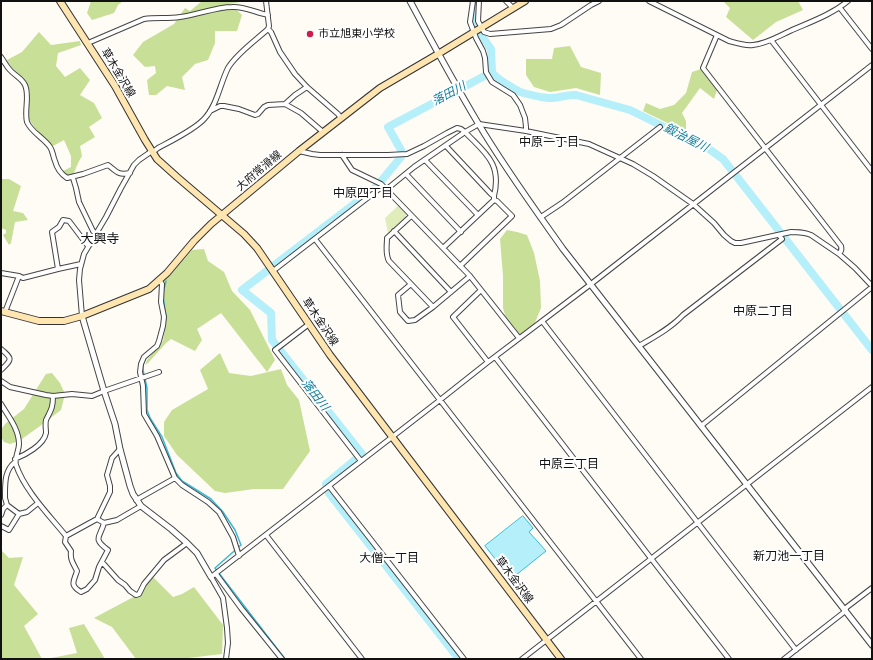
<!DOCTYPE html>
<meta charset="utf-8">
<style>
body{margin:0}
#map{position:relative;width:873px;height:660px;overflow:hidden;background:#fffbf5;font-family:"Roboto Serif",serif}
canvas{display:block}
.frame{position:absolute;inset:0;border:2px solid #111;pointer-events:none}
</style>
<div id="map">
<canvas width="873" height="660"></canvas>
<div class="frame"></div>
</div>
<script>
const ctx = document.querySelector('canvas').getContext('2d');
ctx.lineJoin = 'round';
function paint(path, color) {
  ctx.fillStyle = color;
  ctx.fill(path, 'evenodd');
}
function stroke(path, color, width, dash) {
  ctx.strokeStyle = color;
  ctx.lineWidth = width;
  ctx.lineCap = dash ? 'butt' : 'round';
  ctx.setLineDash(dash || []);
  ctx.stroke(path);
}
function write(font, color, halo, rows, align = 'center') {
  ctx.font = font + ' "Roboto Serif","Noto Sans JP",serif';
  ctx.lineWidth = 4;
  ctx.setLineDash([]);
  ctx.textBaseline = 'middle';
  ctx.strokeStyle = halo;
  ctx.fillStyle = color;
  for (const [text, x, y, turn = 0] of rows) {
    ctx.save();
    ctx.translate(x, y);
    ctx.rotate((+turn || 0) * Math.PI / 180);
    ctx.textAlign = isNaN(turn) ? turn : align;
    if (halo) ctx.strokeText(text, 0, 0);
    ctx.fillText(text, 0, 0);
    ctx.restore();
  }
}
const green = new Path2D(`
 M399 205 406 213V217L388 233 385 218Z`);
const forest = new Path2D(`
 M91 1H123L118 5 114 13 92 20 87 13Z
 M202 1H245L230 4 242 15 237 31H215V43L208 60 195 64 182 77 185 90 167 86 156 95H149L147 80 156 73 155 66 145 67 133 55 143 42 174 24 185 8 190 11Z
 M723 1H798L803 10 776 22 753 40 726 17 730 8Z
 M39 32 51 45 80 41 81 45 58 53 56 66 65 77 80 68 90 80 80 95 94 103 102 118 89 127 95 137 80 146 82 156C78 162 76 168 73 175L68 176 63 171 71 167V156L64 140 53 146 35 128 28 118 30 92 25 79 12 68 7 60 22 52Z
 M570 46 581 67 601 73 600 95 576 88 550 92 534 87 526 75V59H552L554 48Z
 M701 69 717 90 714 99 700 88 682 113 686 121V132L643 111 646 103 660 109 674 105 686 93 692 72Z
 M1 179H9L21 186 13 211 23 213 28 220 15 222 11 243 9 245 3 235 6 233V230L1 228Z
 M507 230 517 232 527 235 534 253 540 281 541 308 534 325 525 335H516L508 325 503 308V276L500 239Z
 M204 249 208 261 224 272 232 291 250 310 275 360 267 372 221 313 197 329 202 340 195 351 171 339 166 343 148 363 145 365 147 360 163 341 166 323V312L163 299V281L171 274 192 250Z
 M220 353 229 373 251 376 281 369 287 385 299 400 310 451 283 489H254L225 493 215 491 177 455 164 436V422L172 410 208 389 200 370Z
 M52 373 60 383 65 394 61 410 40 426 19 441 10 444 4 442 1 437 2 428 6 423 24 409 44 377 46 374Z
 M1 550 9 558 23 557 14 585 38 614 24 626 42 659H1Z
 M153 577 173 597 182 594 194 587 223 625 222 654 180 659H136L112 627 94 618 139 594Z
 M84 624 105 659H46L77 653 69 628Z`);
const water = new Path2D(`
 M523 516 533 528 529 532 546 551 511 579 485 546Z`);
const stream = new Path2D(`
 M164 289 166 281
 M160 343 166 317 163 296
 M146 357 143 364V370L147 388V410L150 418 162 437 176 473 182 481 187 484 211 499 223 512 235 530 241 545 215 568 285 659`);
const river = new Path2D(`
 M476 1 474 19 479 32 491 49 492 72C495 78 513 88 520 92 527 94 540 97 548 98 557 99 566 94 576 95L630 110 709 149 723 159 872 350
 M401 150 388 127 492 72
 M401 157 382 180 374 189 242 290 271 313 272 340 362 454 326 484 329 493 459 659`);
const minor = new Path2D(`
 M473 1 470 22 476 38 483 51 485 58 486 72 492 82 513 95 520 105 525 118 526 127V131
 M479 1 478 21 484 32 490 34 551 29 561 25 591 5 599 1
 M506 1 513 8
 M649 1 729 41C736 43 745 46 753 45 766 44 779 36 790 31 810 22 831 15 848 1
 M840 8 872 49
 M268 29 271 32 280 52 295 74 307 87 338 114 341 118
 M717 35 703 68 841 246C842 250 841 251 839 254
 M771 40 872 171
 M88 43 144 19C156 17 168 19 180 17 197 15 216 7 232 7 244 6 256 13 268 15
 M1 57C4 61 6 66 10 70 14 75 22 78 25 85 30 96 24 110 27 122 31 132 44 138 50 147 53 151 53 157 55 161 57 169 61 174 67 178L83 174 108 165C118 173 118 175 130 173
 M285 104 301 113 323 132
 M210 111 220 106H224L239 109 255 115 258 114 264 107 268 105 285 104 295 95 307 87
 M446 146 491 194 494 196V200L497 201 512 216 460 266
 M299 151 312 154 320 155H388L407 154 424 146 447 133 457 128 461 129 465 132 479 124 526 131 589 144 633 164 653 176 693 204 714 223 724 235 731 241 735 243H741L791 232C799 232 804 232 811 235L839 254 855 268 872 286
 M153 152 158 148C171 141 196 129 205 118 217 105 220 84 228 68 236 54 256 40 268 29L269 26 266 1
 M342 155 352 170 381 184 383 186
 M425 160 478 215
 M406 174 461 232
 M73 178 76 188 79 202 93 231 95 233
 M387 189 414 167 465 132C485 153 502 163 494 196
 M411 216 387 238C387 246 385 254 389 261L433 307 470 276
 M541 217 562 203 660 127
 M394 231 451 292
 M315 239 641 659
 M443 248 494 200
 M81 264 58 269 52 232 59 227 63 220 69 221 88 246
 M273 271 383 186 470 276 519 338
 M1 273 19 276
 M159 280 162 284 161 302 164 317 163 326 159 341 157 346 144 357 141 364 140 372 143 386 144 414 157 436 175 478
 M411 284 398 295 400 312 408 321 415 320 433 307
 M481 290 453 317 488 362
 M5 312 19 276 23 278 58 269
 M82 316 79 280 80 269 84 254 106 217 121 188 134 165 139 160 152 151
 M542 321 796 650
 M309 324 275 350 361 461
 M639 346C654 337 671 328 683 315L782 239 779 235
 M1 349C13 359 12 359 1 370
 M495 357 729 659
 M1 381 10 387 46 395 53 396 72 394 92 396 104 391 159 372
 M1 404C8 416 19 429 19 444 19 451 14 458 16 465 25 491 49 515 66 536L97 519 104 523 117 520 141 506
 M701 426 872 287
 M15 459C25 455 44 445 46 433 46 428 45 425 46 420 51 410 53 408 53 396
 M329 486 464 659
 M136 500 175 478 182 485 208 502 219 512 223 519 233 537 239 556
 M19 514 27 512 38 503
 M1 515 3 509 7 505 5 498V494C5 482 5 470 15 462
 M97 519 110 492V486L107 475 112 458 120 449
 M1 526 9 530 19 514 7 505
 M266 535 362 659
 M66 536 65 542 71 551C70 560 73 563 77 571 74 581 69 585 81 592L87 589 95 580 99 567 108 550C92 538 100 538 104 523
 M102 562 118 580 125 585 130 591 136 595 139 594 144 584 164 560 187 543
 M216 574 241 608 282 659
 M226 659 228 643 227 628 223 598 211 577 440 400 488 362 591 284 872 65
 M522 659 872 387
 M784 659 843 613 847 607 872 588`);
const tertiary = new Path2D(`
 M410 1C432 42 454 83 478 123 504 167 534 208 563 249L872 645
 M82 316 104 391 115 424 120 449 130 486 133 494 141 506 171 529 187 543 197 553 211 577`);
const secondary = new Path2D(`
 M60 1 115 86 145 140 157 159 177 177 244 234 257 248 330 355 561 659
 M1 311 39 321H64L82 316 149 289 167 273 194 241 211 224 299 151 380 88 438 54 525 1`);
const markers = [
 [310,34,4,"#cc1d4c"]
];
const poiNames = [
 ["市立旭東小学校",318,34]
];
const streetNames = [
 ["草木金沢線",118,73,59],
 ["大府常滑線",259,171,-40],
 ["草木金沢線",320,322,56],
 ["草木金沢線",514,580,53]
];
const waterNames = [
 ["落田川",449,94,-28],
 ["鍛治屋川",686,138,27],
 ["落田川",315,395,52]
];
const neighbourhoodNames = [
 ["中原一丁目",549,142],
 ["中原四丁目",363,193],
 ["中原二丁目",763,311],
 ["中原三丁目",569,464],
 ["新刀池一丁目",789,556],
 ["大僧一丁目",389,558]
];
const quarterNames = [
 ["大興寺",100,239]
];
paint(green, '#e0edba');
paint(forest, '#c8df98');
paint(water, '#b5f0fa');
stroke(water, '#37bad7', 1);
stroke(stream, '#37bad7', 1.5);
stroke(river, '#b5f0fa', 8);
stroke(minor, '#444', 6);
stroke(tertiary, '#444', 7);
stroke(secondary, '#333', 8);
stroke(minor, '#fff', 4);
stroke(tertiary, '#fff', 5);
stroke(secondary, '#ffe5b0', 6);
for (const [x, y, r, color] of markers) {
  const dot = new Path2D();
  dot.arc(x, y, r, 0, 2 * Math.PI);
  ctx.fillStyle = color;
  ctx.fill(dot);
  stroke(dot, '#fff', 1.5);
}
write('11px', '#111', '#fff', poiNames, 'left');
write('11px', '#111', '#fff', streetNames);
write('italic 12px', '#0f7f9d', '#fff', waterNames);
write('12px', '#111', '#fff', neighbourhoodNames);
write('13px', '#111', '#fff', quarterNames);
</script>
